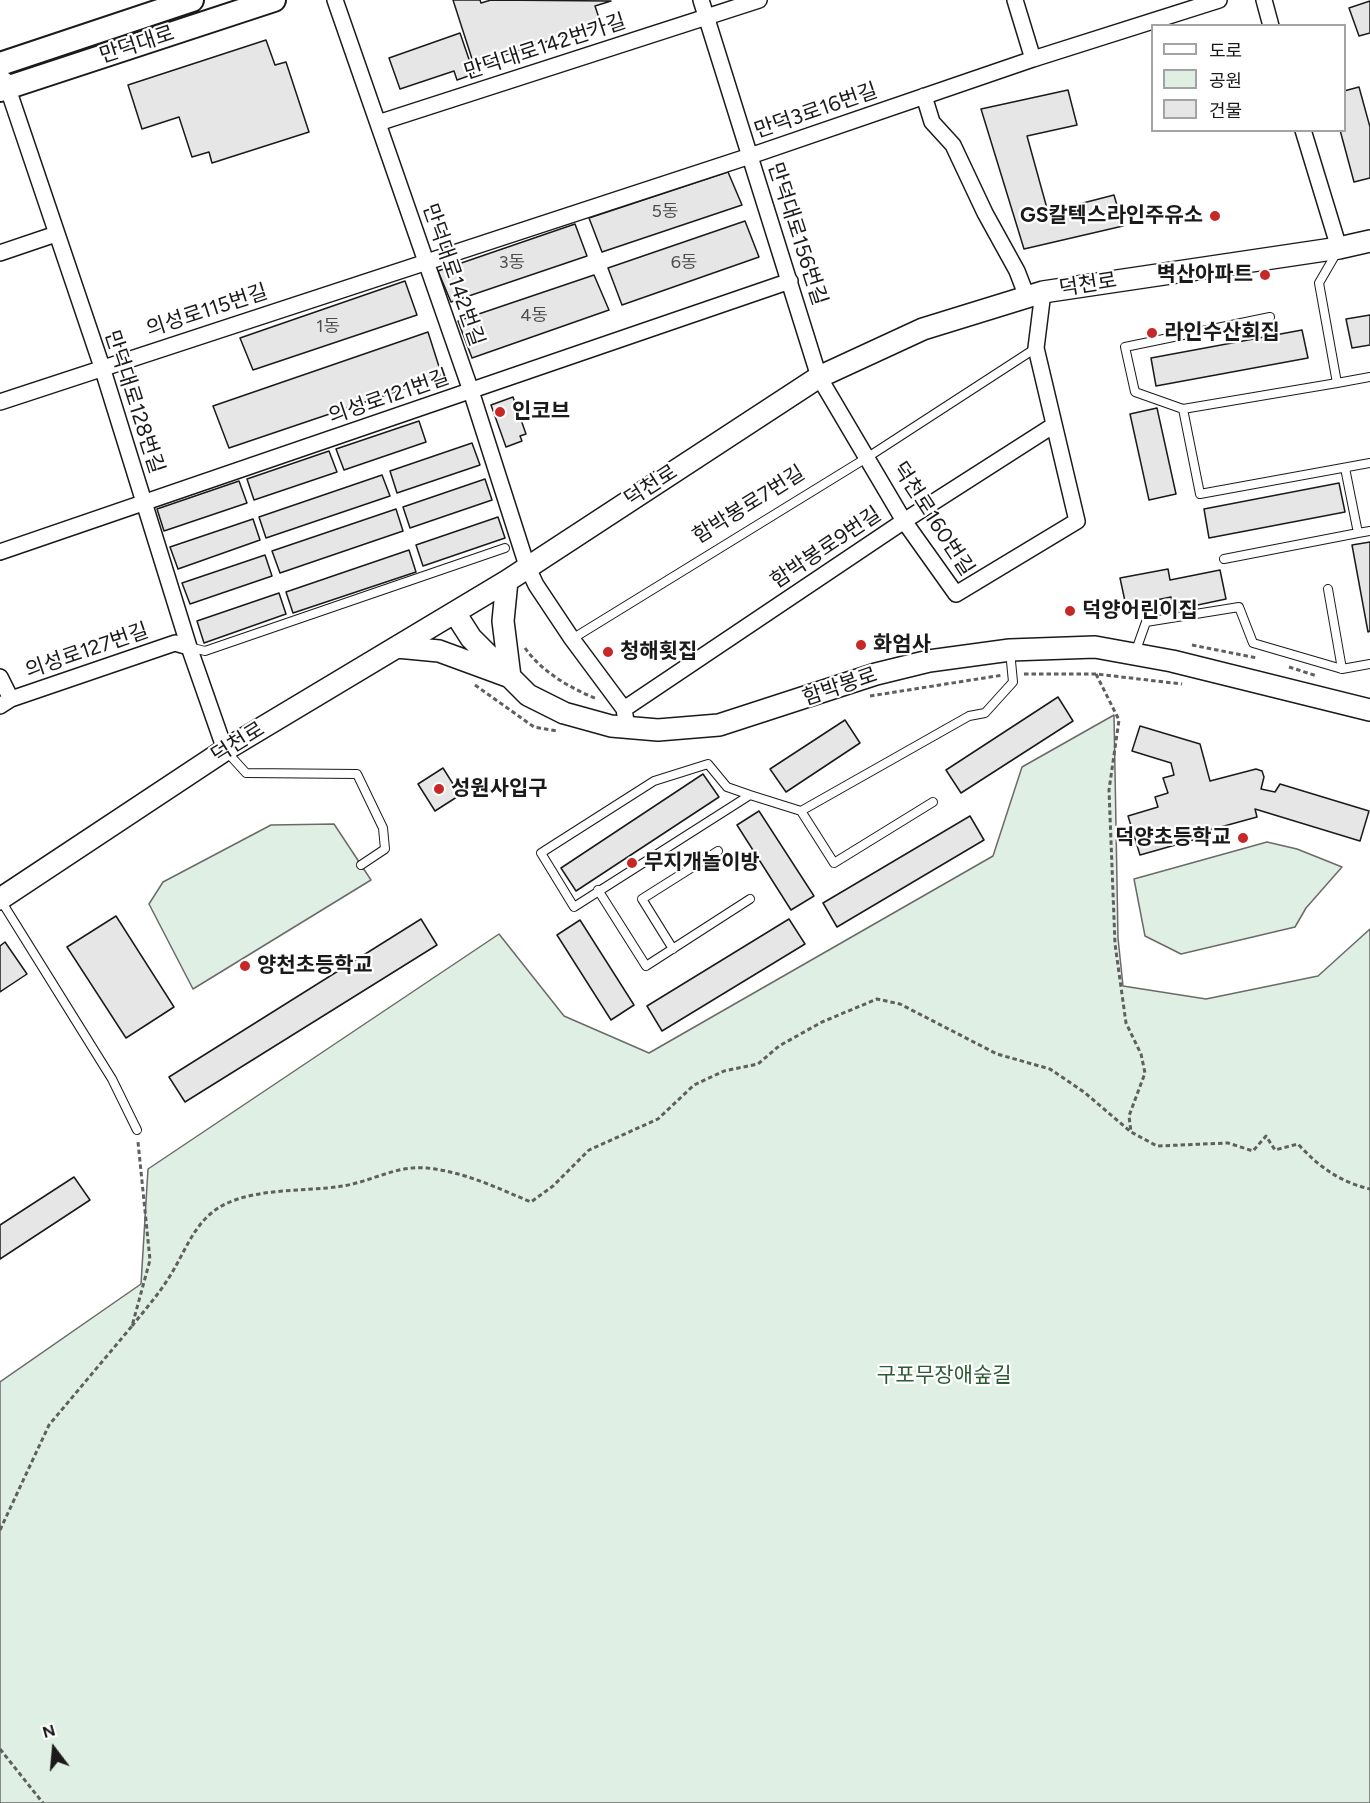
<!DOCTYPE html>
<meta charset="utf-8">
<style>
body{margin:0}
#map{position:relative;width:1370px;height:1803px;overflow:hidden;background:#fff;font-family:Figtree,"Noto Sans KR",sans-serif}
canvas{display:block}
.legend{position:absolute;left:1151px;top:24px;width:195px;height:108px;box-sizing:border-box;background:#fff;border:2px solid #a3a3a3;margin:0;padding:8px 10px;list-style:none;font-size:18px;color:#1a1a1a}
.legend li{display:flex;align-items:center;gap:12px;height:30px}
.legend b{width:30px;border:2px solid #a3a3a3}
.north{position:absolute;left:24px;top:1719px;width:60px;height:60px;-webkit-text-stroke:4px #fff;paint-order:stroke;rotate:344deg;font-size:16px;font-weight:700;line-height:24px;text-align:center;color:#1a1a1a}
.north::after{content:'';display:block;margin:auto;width:21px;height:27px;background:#1a1a1a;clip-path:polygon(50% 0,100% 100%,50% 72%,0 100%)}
</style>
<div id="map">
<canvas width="1370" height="1803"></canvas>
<ul class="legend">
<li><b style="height:8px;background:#fff"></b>도로</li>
<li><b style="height:16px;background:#e0efe3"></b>공원</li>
<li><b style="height:16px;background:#e6e6e6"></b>건물</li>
</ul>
<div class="north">N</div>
</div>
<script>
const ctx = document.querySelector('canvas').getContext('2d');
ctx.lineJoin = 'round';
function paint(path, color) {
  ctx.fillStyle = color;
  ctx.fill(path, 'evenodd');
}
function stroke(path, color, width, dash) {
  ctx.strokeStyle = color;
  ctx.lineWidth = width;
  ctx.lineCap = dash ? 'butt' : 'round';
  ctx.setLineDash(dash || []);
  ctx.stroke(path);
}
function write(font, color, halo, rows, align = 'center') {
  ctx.font = font + ' Figtree,"Noto Sans KR",sans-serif';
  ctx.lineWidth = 4.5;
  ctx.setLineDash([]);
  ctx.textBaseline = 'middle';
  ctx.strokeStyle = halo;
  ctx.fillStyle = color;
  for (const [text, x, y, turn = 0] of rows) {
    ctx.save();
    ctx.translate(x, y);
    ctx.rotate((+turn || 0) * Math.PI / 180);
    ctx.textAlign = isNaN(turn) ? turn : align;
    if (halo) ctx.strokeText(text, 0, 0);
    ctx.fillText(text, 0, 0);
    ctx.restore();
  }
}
const green = new Path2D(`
 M1114 715 1118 938 1123 986 1206 999 1318 976 1370 929V1803H0V1382L141 1284 148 1169 499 934 564 1016 649 1053 993 856 1022 767Z
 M334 824 371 880 193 989 149 904 163 882 271 825Z
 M1267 842 1297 849 1342 867 1306 908 1295 927 1181 954 1145 936 1134 879Z`);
const building = new Path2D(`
 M453 0H480L481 3 491 0 611 1 595 6 601 24 474 65Z
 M1370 1V33L1359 36 1349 8Z
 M460 33 474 74 457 80 454 71 400 89 389 58Z
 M266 40 275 65 286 62 309 132 212 163 209 152 192 157 179 117 142 129 128 85Z
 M1359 87 1370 127V178L1354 182 1340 130H1344V91Z
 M1068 90 1077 125 1027 136 1048 212 1114 195 1123 226 1024 249 981 109Z
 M728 172 742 205 602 252 589 218Z
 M745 221 759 257 622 305 608 268Z
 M575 224 587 256 451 302 438 271Z
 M594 275 609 310 472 358 458 321Z
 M405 281 417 315 253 370 240 338Z
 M1370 315V345L1352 348 1346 319Z
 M1302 330 1308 358 1156 386 1151 358Z
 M428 332 442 376 229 448 213 406Z
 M513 397 526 434 520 436 522 441 506 447 491 405Z
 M1157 408 1176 494 1149 500 1130 414Z
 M419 421 426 442 344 470 336 449Z
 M472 443 480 465 397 493 390 471Z
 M329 451 337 472 254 500 247 479Z
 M382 475 390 496 266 538 259 517Z
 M485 479 492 500 410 528 403 507Z
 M239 481 247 503 164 531 157 509Z
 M1339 483 1345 512 1209 538 1204 509Z
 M396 509 403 531 280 573 272 551Z
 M498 517 505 538 423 566 416 545Z
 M253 519 260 540 178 569 170 547Z
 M1370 542V631L1368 632 1352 545Z
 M409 550 416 572 293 613 286 592Z
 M265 555 272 576 190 604 182 583Z
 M1168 569 1170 580 1220 570 1226 599 1174 610 1171 597 1126 606 1120 578Z
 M279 593 286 614 204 643 197 621Z
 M1058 697 1073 721 961 793 946 770Z
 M845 720 860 743 786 792 770 769Z
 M1140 726 1200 744 1210 781 1256 769 1262 771 1264 777 1261 789 1275 792 1280 784 1369 811 1360 841 1255 809 1257 817 1206 831 1207 836 1140 855 1128 816 1158 807 1155 797 1168 793 1163 778 1174 775 1171 763 1132 751Z
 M443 768 460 795 435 811 418 784Z
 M703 774 719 797 576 891 561 868Z
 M759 811 814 896 791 910 737 825Z
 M970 816 984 840 837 927 823 903Z
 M116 916 174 1007 126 1038 67 947Z
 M421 919 437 945 185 1102 169 1077Z
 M789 919 805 944 662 1031 647 1006Z
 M580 920 634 1005 611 1020 557 935Z
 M5 942 27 974 0 992V946Z
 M74 1177 90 1200 0 1259V1225Z`);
const path = new Path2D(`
 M1192 645 1257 658
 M525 648C542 672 570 688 597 699
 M1289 667 1317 676
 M1024 674H1096L1182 684
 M1096 674 1119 720 1109 790 1115 944 1126 1023 1141 1054 1145 1073 1129 1116 1131 1132 1157 1146 1228 1143 1253 1151 1266 1136 1275 1150 1298 1144C1319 1167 1340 1182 1370 1189
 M475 685 534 727 557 731
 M870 696 1003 675
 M132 1326C144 1311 158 1295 168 1279 182 1258 189 1235 207 1217 239 1185 302 1193 343 1186 373 1181 397 1165 427 1168 465 1172 497 1188 531 1202L553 1186 589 1150 658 1119 694 1085 724 1071 758 1064 779 1046 822 1022 877 999 900 1004 997 1054 1050 1069 1084 1092 1131 1132
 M0 1530 49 1425 132 1326 150 1260 138 1142
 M0 1749 43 1803`);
const lane = new Path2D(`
 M1337 252 1319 283 1337 383 1370 377
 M1270 317 1125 347 1135 392 1183 409 1337 383
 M1183 409 1200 494 1370 463
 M1358 533 1370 531
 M1224 559 1358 533 1345 468
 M1328 589 1342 669 1370 664
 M572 639 868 457 1036 348
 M189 647 205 651 505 548
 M1135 653 1146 622 1239 607 1253 643 1342 669
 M226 751 246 773 357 774 383 828 385 849 361 865
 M750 795 727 787 708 764 654 781 541 853 574 907 750 795 801 811 969 716 985 713 1013 682 1010 651
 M801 811 834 863 933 802
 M598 890 646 966 750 899
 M0 899 112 1079 137 1130
 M673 949 642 899 718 851`);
const street = new Path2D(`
 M335 0 471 391 527 566 536 585 572 639 624 709 627 727
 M701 0 819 377 904 521 956 594 1077 521 1036 348 1043 292
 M1015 0 1033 59
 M1264 0 1271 26
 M5 80 102 367 189 647 225 750
 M924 96 932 122 953 145 985 213 1017 271 1027 297
 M378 123 759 0
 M1303 130 1339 248
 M0 253 56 234
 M0 402 750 156 1033 59 1219 0
 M0 552 790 281
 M0 677 11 699
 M0 706 11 699 175 643 189 647
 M624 709 904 521 1054 425`);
const secondary = new Path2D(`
 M455 613 471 638 528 695 564 713 611 726 658 730 719 725 876 674 929 661 1010 650 1095 647 1172 661 1370 710
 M397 647 439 651 510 677 503 621 507 581
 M0 899 225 750 507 581 819 377 923 329 1043 292 1339 248 1370 241`);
const primary = new Path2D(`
 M0 64 192 0
 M0 90 274 0`);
const markers = [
 [1215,216,6,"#c62828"],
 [1265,275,6,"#c62828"],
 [1152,333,6,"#c62828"],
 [500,412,6,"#c62828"],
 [1070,611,6,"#c62828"],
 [861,645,6,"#c62828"],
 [608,652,6,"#c62828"],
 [439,789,6,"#c62828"],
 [1243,838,6,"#c62828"],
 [632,863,6,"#c62828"],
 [245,966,6,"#c62828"]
];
const numberNames = [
 ["5동",665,212],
 ["3동",512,263],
 ["6동",684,263],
 ["4동",534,316],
 ["1동",328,327]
];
const streetNames = [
 ["만덕대로",137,45,-18],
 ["만덕대로142번가길",545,47,-18],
 ["만덕3로16번길",816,111,-19],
 ["만덕대로156번길",797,234,72],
 ["만덕대로142번길",453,275,71],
 ["덕천로",1088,285,-9],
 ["의성로115번길",207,311,-18],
 ["의성로121번길",389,397,-19],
 ["만덕대로128번길",134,402,72],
 ["덕천로",651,486,-33],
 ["함박봉로7번길",749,505,-32],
 ["덕천로160번길",933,519,57],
 ["함박봉로9번길",826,548,-34],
 ["의성로127번길",87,651,-19],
 ["함박봉로",840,687,-19],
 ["덕천로",238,743,-32]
];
const poiNames = [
 ["GS칼텍스라인주유소",1203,216,"right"],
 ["벽산아파트",1253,275,"right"],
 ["라인수산회집",1164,333],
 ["인코브",512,412],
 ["덕양어린이집",1082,611],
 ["화엄사",873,645],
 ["청해횟집",620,652],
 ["성원사입구",451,789],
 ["덕양초등학교",1231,838,"right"],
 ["무지개놀이방",644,863],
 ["양천초등학교",257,966]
];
const parkNames = [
 ["구포무장애숲길",944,1376]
];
paint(green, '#e0efe3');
stroke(green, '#6a6a6a', 1.5);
paint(building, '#e6e6e6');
stroke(building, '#1a1a1a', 1.5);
stroke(lane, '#1a1a1a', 10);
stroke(street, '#1a1a1a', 18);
stroke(secondary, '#1a1a1a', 24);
stroke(primary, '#1a1a1a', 26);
stroke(path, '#5f5f5f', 3, [4.5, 3]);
stroke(lane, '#fff', 8);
stroke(street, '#fff', 15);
stroke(secondary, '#fff', 21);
stroke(primary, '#fff', 22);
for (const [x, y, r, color] of markers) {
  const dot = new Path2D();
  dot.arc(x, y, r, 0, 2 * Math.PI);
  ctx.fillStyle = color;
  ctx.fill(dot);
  stroke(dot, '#fff', 2);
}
write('18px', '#4d4d4d', null, numberNames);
write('21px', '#1a1a1a', '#fff', streetNames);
write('bold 21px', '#1a1a1a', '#fff', poiNames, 'left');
write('21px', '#2b5a34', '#fff', parkNames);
</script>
